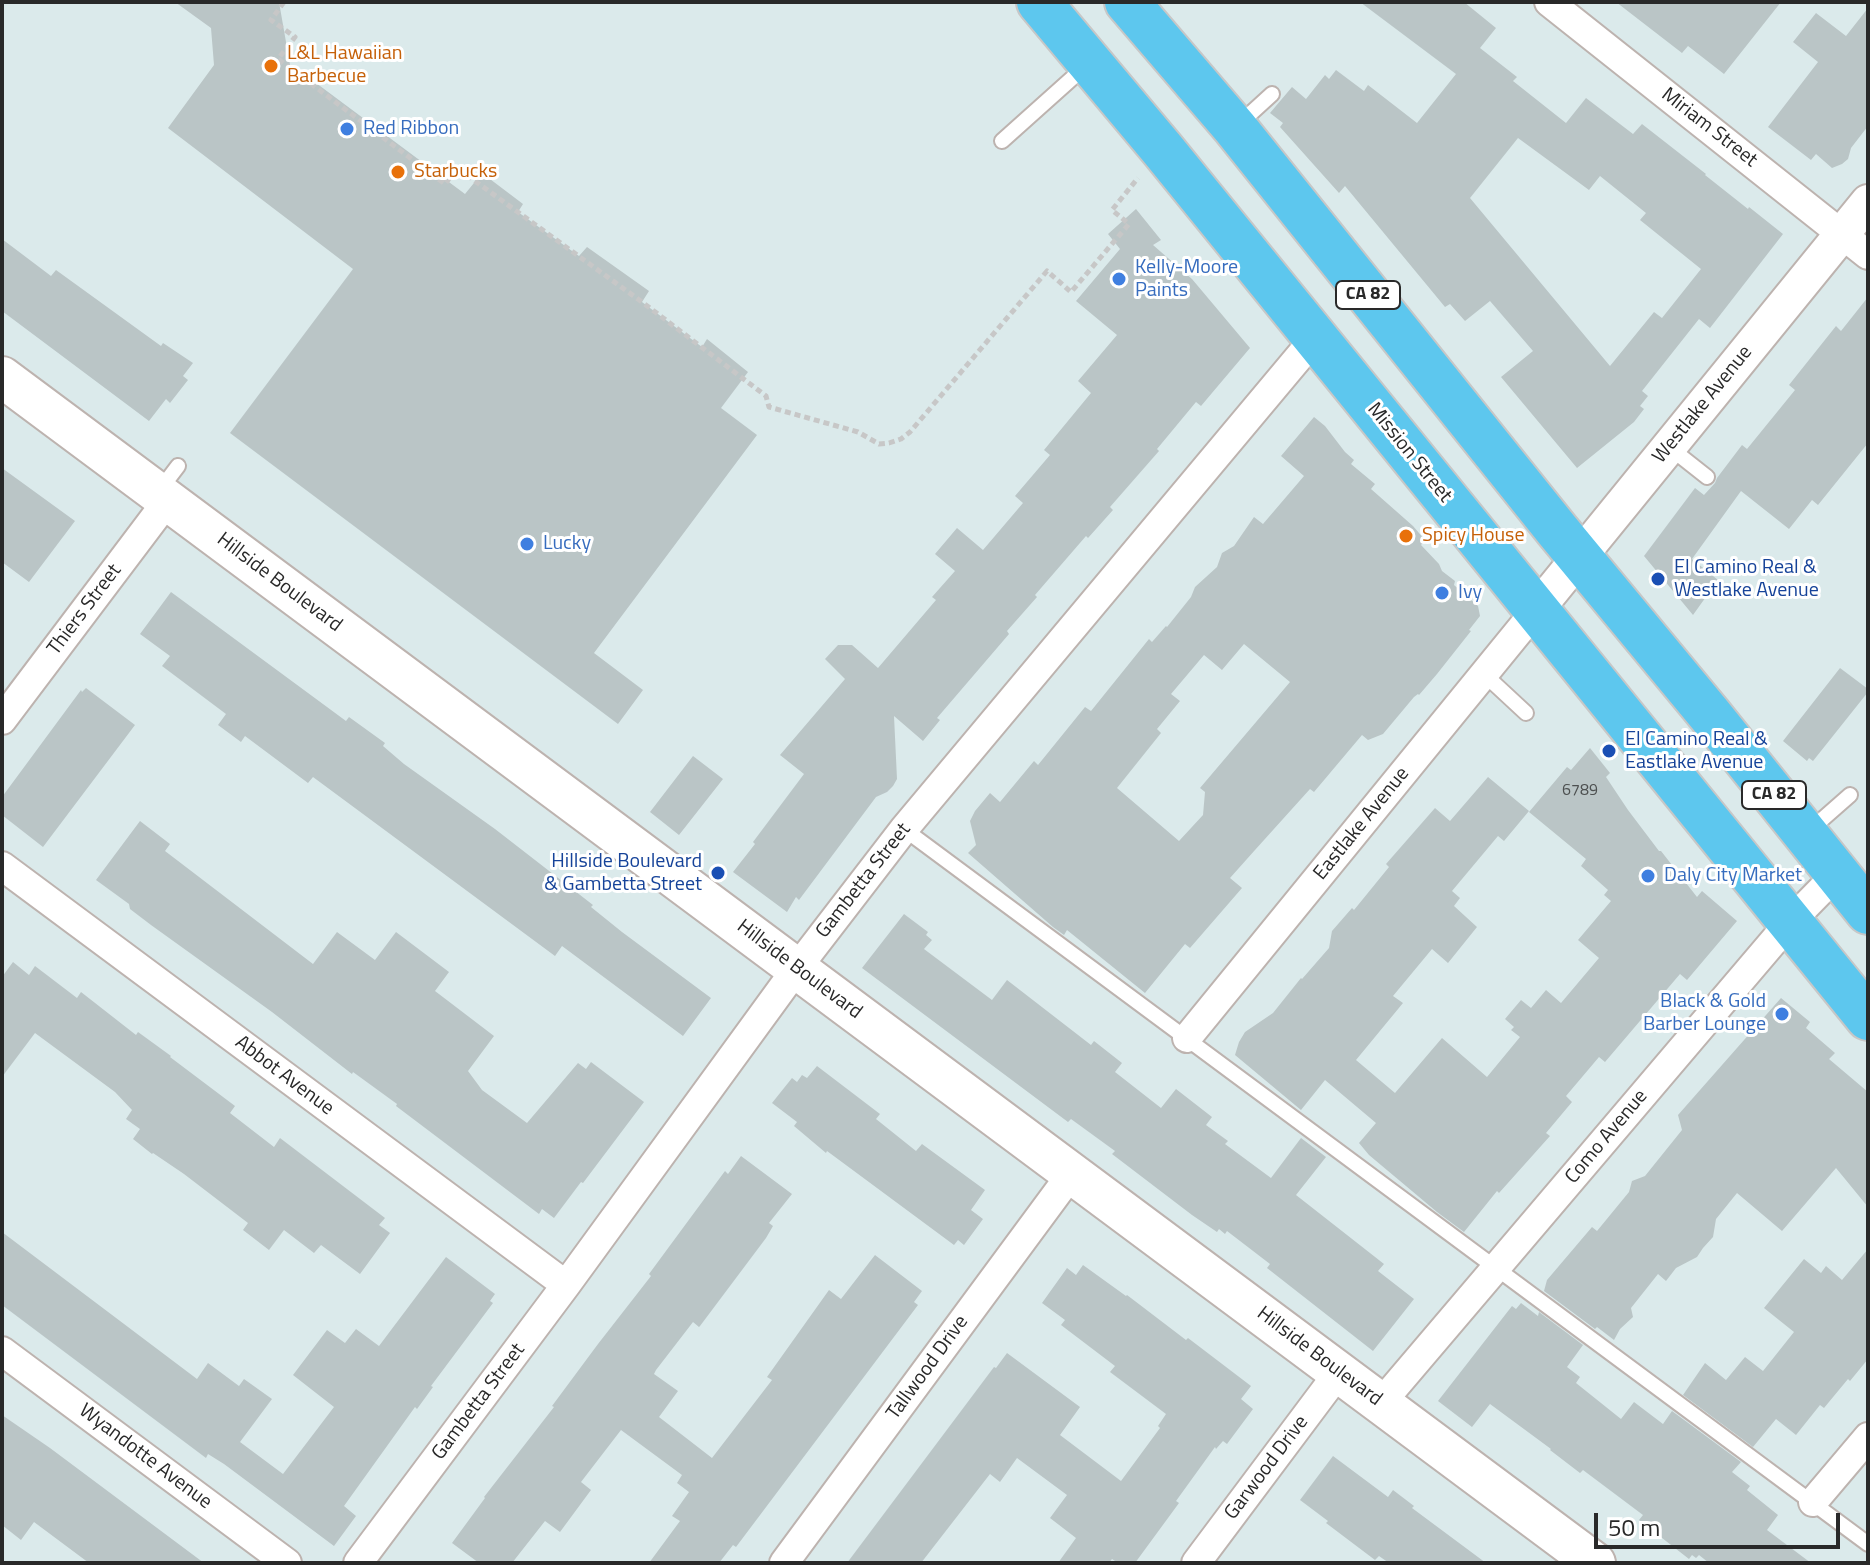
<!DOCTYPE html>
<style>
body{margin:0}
#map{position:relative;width:1870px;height:1565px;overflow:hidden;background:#dbeaeb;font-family:"Titillium Web",sans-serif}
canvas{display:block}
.frame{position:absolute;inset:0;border:4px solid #292929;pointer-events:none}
.scale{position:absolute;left:1594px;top:1513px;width:246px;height:36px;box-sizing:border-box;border:4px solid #292929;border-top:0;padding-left:10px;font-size:24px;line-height:28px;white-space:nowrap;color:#292929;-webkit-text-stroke:6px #fff;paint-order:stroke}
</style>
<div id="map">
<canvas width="1870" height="1565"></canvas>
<div class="frame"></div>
<div class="scale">50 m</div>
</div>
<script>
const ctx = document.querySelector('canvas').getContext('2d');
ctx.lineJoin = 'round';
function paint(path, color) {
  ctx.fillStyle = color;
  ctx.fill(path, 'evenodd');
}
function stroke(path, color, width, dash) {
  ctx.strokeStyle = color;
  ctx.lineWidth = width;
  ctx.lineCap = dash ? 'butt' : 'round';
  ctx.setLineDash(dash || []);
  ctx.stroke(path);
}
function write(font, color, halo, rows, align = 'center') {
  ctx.font = font + ' "Titillium Web",sans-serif';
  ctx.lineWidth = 6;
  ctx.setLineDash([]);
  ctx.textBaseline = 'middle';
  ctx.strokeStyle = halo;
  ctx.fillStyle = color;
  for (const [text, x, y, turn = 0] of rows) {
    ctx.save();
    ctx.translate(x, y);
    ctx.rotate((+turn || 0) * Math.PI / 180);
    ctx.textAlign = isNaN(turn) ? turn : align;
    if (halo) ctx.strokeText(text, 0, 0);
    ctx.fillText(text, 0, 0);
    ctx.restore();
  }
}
const building = new Path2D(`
 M175 2H279L293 82 312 80 465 194 482 173 523 204 518 212 579 256 587 247 649 291 642 302 702 347 707 339 748 372 721 408 757 435 594 653 643 690 618 724 230 433 353 269 168 128 214 65 211 28Z
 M1360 2H1464L1496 28 1480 48 1517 77 1513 81 1566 123 1586 98 1633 134 1642 124 1706 174 1705 175 1748 209 1749 207 1783 234 1710 328 1699 319 1642 391 1648 396 1640 406 1644 409 1634 422 1577 468 1501 377 1533 351 1490 301 1465 321 1450 304 1445 307 1345 186 1339 193 1280 127 1283 123 1270 113 1292 87 1306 99 1325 75 1329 79 1336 70 1364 91 1368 85 1417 123 1456 74ZM1518 138 1589 190 1600 176 1646 213 1640 220 1701 269 1662 318 1654 312 1610 366 1470 198Z
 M1616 2H1781L1724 74 1688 46 1682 53Z
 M1868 8V126L1851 148 1848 159 1842 164 1832 168 1816 154 1811 160 1768 127 1818 62 1793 42 1816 13 1846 36Z
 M1136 209 1161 240 1153 245 1192 279 1250 348 1201 406 1196 402 1157 449 1159 451 1110 507 1113 510 1088 538 1086 536 1035 595 1037 597 1007 631 1009 634 937 718 940 720 923 741 894 716 897 779 893 786 887 792 876 797 799 900 796 897 787 912 733 872 755 844 753 842 804 774 780 755 845 679 825 659 838 645H852L878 668 936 600 932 597 955 571 935 554 957 528 983 550 1023 503 1015 496 1050 455 1044 450 1091 393 1078 381 1117 335 1076 301 1120 249 1108 234Z
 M2 239 51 276 56 270 161 346 163 343 193 363 183 376 188 380 170 403 166 399 149 421 2 311Z
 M1868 297V443L1818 505 1812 500 1789 529 1741 491 1692 559 1718 580 1693 615 1644 556 1695 488 1704 495 1715 483 1717 478 1742 445 1747 449 1795 390 1789 385 1836 326 1841 331Z
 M1314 417 1325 426 1345 452 1354 460 1351 464 1375 484 1371 489 1413 526 1425 540 1421 545 1439 564 1442 571 1455 581 1454 585 1478 606 1480 616 1469 630 1471 631 1437 674 1419 695 1418 694 1414 697 1383 734 1368 740 1362 735 1314 792 1310 789 1255 850 1230 878 1242 888 1190 948 1185 944 1145 993 1067 930 1064 935 1053 927 968 853 976 845 970 821 975 811 990 793 1000 802 1034 761 1038 765 1085 707 1091 711 1149 639 1152 642 1166 626 1167 627 1191 597 1195 587 1217 567 1222 553 1234 546 1254 517 1263 524 1304 476 1281 456ZM1244 644 1290 682 1200 788 1205 792 1203 815 1179 841 1117 788 1161 733 1157 729 1180 701 1171 694 1204 655 1222 670Z
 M2 468 75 521 29 582 2 562Z
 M171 592 346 721 349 717 385 743 383 746 404 764 495 829 593 905 591 907 622 932 711 998 683 1036 562 946 555 956 313 777 308 783 245 736 241 742 218 725 226 714 162 666 170 656 140 634Z
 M1840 668 1868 689V692L1813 761 1809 758 1807 761 1783 741Z
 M86 688 135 725 43 847 2 815V797L81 690 82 692Z
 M1590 748 1610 773 1606 777 1628 810 1659 851H1661L1697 897 1702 891 1737 921 1687 980 1680 974 1605 1062 1599 1057 1566 1096 1572 1102 1546 1133 1550 1136 1499 1193 1497 1191 1464 1232 1437 1212 1369 1155 1359 1143 1376 1123 1325 1080 1301 1110 1235 1055 1239 1042 1245 1032 1273 1013 1301 978 1302 979 1329 948 1332 931 1352 908 1354 910 1389 867 1386 864 1435 808 1450 821 1488 777 1529 811 1504 841 1498 836 1452 891 1460 898 1454 906 1477 927 1448 963 1432 949 1393 996 1403 1003 1356 1060 1395 1093 1442 1038 1487 1077 1520 1037 1511 1030 1514 1027 1505 1019 1521 1000 1531 1008 1546 990 1561 1003 1599 958 1578 940 1611 901 1604 895 1608 890 1581 866 1586 859 1529 812 1567 767 1571 770Z
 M693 756 723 779 679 835 650 812Z
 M140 821 170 844 165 851 313 964 337 932 375 960 396 932 449 972 435 991 494 1036 468 1071 482 1090 527 1123 578 1063 586 1069 591 1062 644 1102 583 1183 581 1182 554 1218 542 1209 539 1214 396 1106 397 1104 353 1072 352 1074 272 1012 151 925 130 909 129 904 96 880Z
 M904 914 928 932 926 935 932 940 924 949 992 1000 1007 980 1091 1045 1094 1041 1122 1063 1115 1072 1161 1108 1176 1089 1212 1117 1206 1125 1228 1141 1225 1144 1271 1178 1301 1138 1326 1157 1296 1195 1384 1264 1378 1271 1414 1299 1373 1351 1267 1268 1270 1264 1227 1231 1225 1234 1219 1229 1217 1232 1192 1215 1112 1154 1115 1151 1071 1119 1068 1122 862 968Z
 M13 962 29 975 35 966 77 998 81 992 136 1035 138 1032 171 1056 170 1057 235 1106 230 1113 274 1147 280 1138 385 1218 379 1225 390 1233 360 1274 321 1245 314 1253 284 1230 269 1250 243 1230 248 1223 184 1174 153 1153 152 1154 133 1139 140 1129 126 1119 132 1110 115 1092 35 1033 2 1077V977Z
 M1781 998 1810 1022 1806 1028 1835 1053 1829 1059 1868 1092V1207L1836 1168 1782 1231 1737 1193 1716 1219 1713 1237 1703 1248 1697 1257 1676 1268 1666 1281 1658 1274 1631 1308 1633 1317 1620 1329 1614 1340 1597 1327 1595 1329 1544 1291 1547 1280 1592 1227 1597 1231 1629 1192 1632 1181 1645 1176 1682 1130 1678 1115Z
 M817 1066 880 1114 876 1119 916 1151 922 1144 985 1190 971 1210 983 1219 964 1245 958 1240 954 1245 827 1151 826 1153 794 1126 797 1122 772 1103 792 1078 797 1082 802 1075 807 1078Z
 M741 1156 792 1194 769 1223 773 1226 766 1238 700 1326 699 1327 693 1322 656 1370 654 1374 678 1391 659 1417 712 1458 772 1380 767 1377 829 1290 841 1299 875 1255 922 1291 914 1302 918 1305 736 1547 733 1545 719 1563H649L680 1521 672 1516 689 1492 677 1483 682 1475 621 1430 581 1482 591 1490 560 1532 545 1521 512 1563H479L452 1543 485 1498 484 1497 554 1407 552 1406 598 1344 651 1276 649 1274 691 1217 725 1171 728 1174Z
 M2 1232 197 1379 208 1363 239 1386 244 1379 272 1399 240 1442 283 1474 334 1407 293 1375 327 1330 345 1343 356 1329 379 1346 446 1257 495 1294 490 1301 493 1303 431 1386 433 1387 417 1409 415 1407 344 1506 356 1516 334 1546 224 1464 208 1454 206 1458 2 1305Z
 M1868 1249V1359L1850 1381 1848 1379 1824 1408 1820 1405 1796 1435 1776 1419 1753 1447 1683 1395 1705 1363 1726 1380 1745 1357 1763 1371 1794 1332 1764 1308 1804 1259 1821 1273 1826 1266 1842 1280Z
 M1083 1265 1126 1296 1127 1295 1186 1340 1188 1338 1251 1386 1241 1399 1253 1409 1227 1444 1223 1441 1216 1449 1215 1447 1176 1501 1179 1503 1135 1563H1118L1112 1559 1109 1563H1058L1076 1538 1050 1518 1067 1495 1017 1458 1000 1482 990 1474 921 1563H847L994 1367 996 1368 1007 1353 1080 1407 1060 1435 1121 1481 1160 1428 1158 1426 1166 1414 1110 1372 1115 1366 1061 1325 1065 1320 1042 1303 1067 1268 1076 1275Z
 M1521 1303 1538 1316 1539 1312 1583 1345 1567 1367 1580 1377 1576 1383 1621 1419 1634 1402 1663 1424 1672 1411 1741 1462 1732 1472 1750 1486 1747 1490 1778 1515 1767 1530 1811 1563H1709L1699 1555 1696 1558 1692 1555 1689 1559 1639 1520 1643 1515 1583 1470 1580 1473 1550 1450 1551 1449 1490 1404 1472 1427 1438 1401 1512 1306 1516 1309Z
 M2 1415 50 1448 204 1563H89L34 1522 21 1540 2 1525Z
 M1333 1456 1388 1497 1393 1490 1414 1506 1412 1508 1486 1563H1389L1379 1556 1375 1560 1326 1523 1328 1521 1300 1500Z`);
const path = new Path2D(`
 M284 2 271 20 295 37 278 59 445 184 457 168 642 302 766 396 769 407 858 432 879 444 889 443 901 439 910 432 1047 271 1071 292 1129 224 1112 210 1138 178`);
const service = new Path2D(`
 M1238 125 1272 94
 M1002 141 1088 64
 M1669 447 1707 477
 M159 491 178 466
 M1484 674 1526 713
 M904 829 1868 1544
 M1809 831 1850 795`);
const minor = new Path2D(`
 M1549 2 1868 255
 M2 720 168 500
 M2 866 566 1285
 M1187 1038 1537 609
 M2 1351 287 1563
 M1381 1403 1790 922 1837 874
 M1813 1502 1868 1437
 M358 1563 566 1285 797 968 904 829 1315 338
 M784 1563 1072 1173
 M1196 1563 1339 1372`);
const tertiary = new Path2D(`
 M1537 609 1868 202`);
const secondary = new Path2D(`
 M2 377 1595 1563`);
const primary = new Path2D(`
 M1039 2 1163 150 1868 1018
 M1127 2 1235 128 1557 530 1710 715 1868 912`);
const markers = [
 [271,66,8,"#e8710a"],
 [347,129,8,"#3f7fe0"],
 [398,172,8,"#e8710a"],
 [1119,279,8,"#3f7fe0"],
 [1406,536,8,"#e8710a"],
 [527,544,8,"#3f7fe0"],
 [1658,579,8,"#1a4fb4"],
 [1442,593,8,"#3f7fe0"],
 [1609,751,8,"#1a4fb4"],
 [718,873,8,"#1a4fb4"],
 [1648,876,8,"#3f7fe0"],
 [1782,1014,8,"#3f7fe0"]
];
const numberNames = [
 ["6789",1580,791]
];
const shields = [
 [1368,295,64],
 [1774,795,64]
];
const shieldNames = [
 ["CA 82",1368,295],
 ["CA 82",1774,795]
];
const foodNames = [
 ["L&L Hawaiian",287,54],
 ["Barbecue",287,77],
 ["Starbucks",414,172],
 ["Spicy House",1422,536]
];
const streetNames = [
 ["Miriam Street",1709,128,38],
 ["Westlake Avenue",1703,405,-51],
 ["Mission Street",1409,453,51],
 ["Hillside Boulevard",279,583,37],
 ["Thiers Street",85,610,-53],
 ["Eastlake Avenue",1362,824,-51],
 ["Gambetta Street",864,881,-52],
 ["Hillside Boulevard",799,970,37],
 ["Abbot Avenue",284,1076,37],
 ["Como Avenue",1607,1137,-50],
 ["Hillside Boulevard",1319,1357,37],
 ["Tallwood Drive",928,1368,-54],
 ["Gambetta Street",479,1402,-53],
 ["Wyandotte Avenue",145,1457,37],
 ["Garwood Drive",1267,1468,-53]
];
const shopNames = [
 ["Red Ribbon",363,129],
 ["Kelly-Moore",1135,268],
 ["Paints",1135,291],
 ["Lucky",543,544],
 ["Ivy",1458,593],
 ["Daly City Market",1664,876],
 ["Black & Gold",1766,1002,"right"],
 ["Barber Lounge",1766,1025,"right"]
];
const transitNames = [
 ["El Camino Real &",1674,568],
 ["Westlake Avenue",1674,591],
 ["El Camino Real &",1625,740],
 ["Eastlake Avenue",1625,763],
 ["Hillside Boulevard",702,862,"right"],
 ["& Gambetta Street",702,885,"right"]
];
paint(building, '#bac5c6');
stroke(service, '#bdb3af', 18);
stroke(minor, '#bdb3af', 32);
stroke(tertiary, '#bdb3af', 38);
stroke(secondary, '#bdb3af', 44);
stroke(primary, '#c7c7c7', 48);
stroke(path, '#c7c7c7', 5, [6, 4]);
stroke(service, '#fff', 14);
stroke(minor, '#fff', 28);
stroke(tertiary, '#fff', 34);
stroke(secondary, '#fff', 40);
stroke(primary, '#5dc7ee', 44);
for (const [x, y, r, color] of markers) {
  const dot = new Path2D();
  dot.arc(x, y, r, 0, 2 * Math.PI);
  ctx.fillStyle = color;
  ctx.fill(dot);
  stroke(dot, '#fff', 3);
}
write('16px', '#4d5050', null, numberNames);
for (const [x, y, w] of shields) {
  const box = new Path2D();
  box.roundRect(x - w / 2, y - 14, w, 28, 6);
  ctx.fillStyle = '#fff';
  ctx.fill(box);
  stroke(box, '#292929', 2);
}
write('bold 18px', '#292929', null, shieldNames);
write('20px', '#c56008', '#fff', foodNames, 'left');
write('20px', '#292929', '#fff', streetNames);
write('20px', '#366cbe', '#fff', shopNames, 'left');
write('20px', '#164399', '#fff', transitNames, 'left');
</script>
